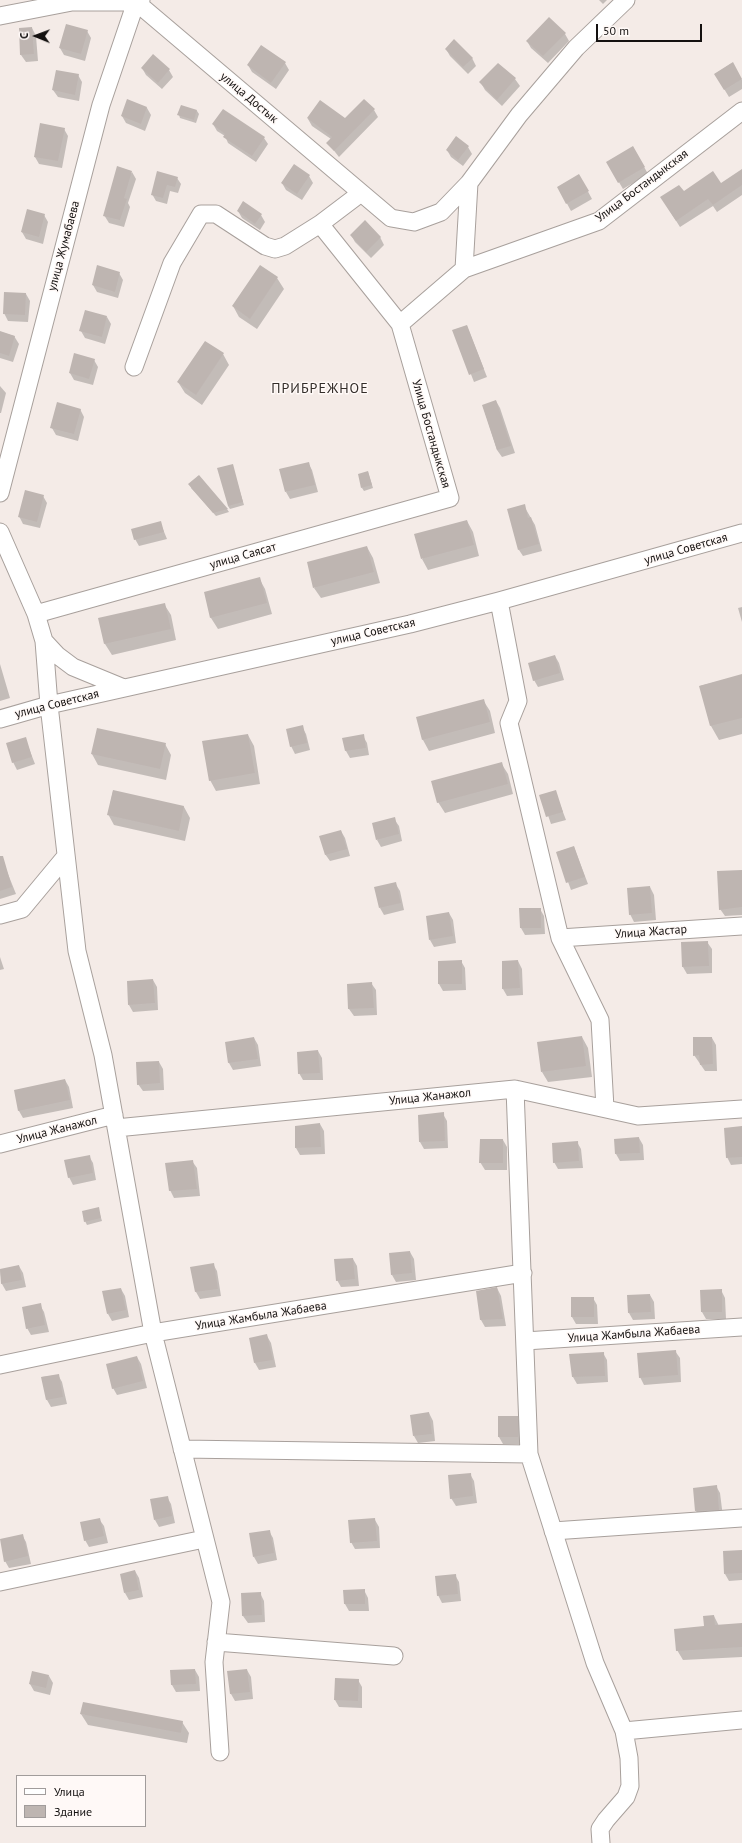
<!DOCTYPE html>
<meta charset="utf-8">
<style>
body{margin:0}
#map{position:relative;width:742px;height:1843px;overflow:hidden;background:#f4ebe7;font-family:"PT Sans",sans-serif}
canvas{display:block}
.legend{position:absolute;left:16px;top:1775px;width:130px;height:52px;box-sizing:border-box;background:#fff9f7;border:1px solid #a19c9b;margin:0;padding:5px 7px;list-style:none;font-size:12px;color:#141110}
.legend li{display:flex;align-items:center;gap:8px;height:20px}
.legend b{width:20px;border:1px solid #a19c9b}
.north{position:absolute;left:16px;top:16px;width:40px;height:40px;-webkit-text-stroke:3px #fff9f7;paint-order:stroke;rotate:271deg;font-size:11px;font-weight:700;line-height:16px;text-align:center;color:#141110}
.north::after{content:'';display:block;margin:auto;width:14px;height:18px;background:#141110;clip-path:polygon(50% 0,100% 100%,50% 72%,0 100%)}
.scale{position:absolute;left:596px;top:24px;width:106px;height:18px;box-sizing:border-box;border:2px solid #141110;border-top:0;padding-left:5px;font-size:12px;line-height:14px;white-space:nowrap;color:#141110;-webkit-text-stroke:3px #fff9f7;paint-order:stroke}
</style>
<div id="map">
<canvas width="742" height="1843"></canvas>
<ul class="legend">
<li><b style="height:5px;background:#fff"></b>Улица</li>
<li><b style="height:11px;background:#beb5b1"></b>Здание</li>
</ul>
<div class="north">С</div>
<div class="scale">50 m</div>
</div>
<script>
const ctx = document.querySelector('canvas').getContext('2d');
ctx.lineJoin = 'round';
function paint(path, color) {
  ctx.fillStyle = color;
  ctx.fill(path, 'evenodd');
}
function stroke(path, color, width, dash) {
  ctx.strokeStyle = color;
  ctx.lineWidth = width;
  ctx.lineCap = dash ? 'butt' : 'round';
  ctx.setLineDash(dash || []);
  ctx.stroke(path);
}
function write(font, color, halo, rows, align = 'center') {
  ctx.font = font + ' "PT Sans",sans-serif';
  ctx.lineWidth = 3;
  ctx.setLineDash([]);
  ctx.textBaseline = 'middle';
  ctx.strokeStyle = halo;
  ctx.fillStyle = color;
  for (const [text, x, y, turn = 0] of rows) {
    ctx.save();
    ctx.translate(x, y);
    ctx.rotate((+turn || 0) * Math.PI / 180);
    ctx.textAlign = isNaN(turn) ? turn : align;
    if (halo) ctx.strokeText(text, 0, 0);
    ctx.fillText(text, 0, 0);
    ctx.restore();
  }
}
const shadow = new Path2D(`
 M599 0H607L603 4Z
 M549 18 565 34 569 41 548 63 531 48 527 41Z
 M32 28 36 36 38 61 26 62 21 55Z
 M87 31 91 38 85 61 64 55 60 48Z
 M446 49 472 58 476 66 468 74 450 56Z
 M285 63 289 70 276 89 252 72 248 65Z
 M732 63 742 80V89L729 97 715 74Z
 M498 64 515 79 520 86 502 106 485 90 481 83Z
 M142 68 169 70 173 77 162 89 146 75Z
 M78 75 82 82 79 101 58 97 53 90Z
 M128 100 147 108 151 115 145 131 126 123 122 116Z
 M181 106 197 111 199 114 196 123 180 118 179 115Z
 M374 110 378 117 339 157 328 143 331 139 312 126 308 119H345Z
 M213 124 264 138 268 144 256 162 228 143 225 136 217 131Z
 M64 129 68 136 62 168 39 164 35 157Z
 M468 147 472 154 463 166 451 157 447 150Z
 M633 147 648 174 623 189 607 162Z
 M294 166 309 176 313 183 302 200 286 190 282 183Z
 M742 170V195L717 212 713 206 680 227 666 205 683 193 721 184Z
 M132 172 136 179 128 203 130 207 124 227 109 223 104 215Z
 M579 175 592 199 571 211 558 187Z
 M177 178 181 184 178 193 170 191 167 204 156 201 152 194Z
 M238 211 261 215 265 222 260 230 242 218Z
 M44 215 48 222 43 244 26 239 22 232Z
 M351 235 380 237 384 245 371 258 355 242Z
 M260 267 277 278 284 289 257 329 239 317 233 306Z
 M119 273 123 280 118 298 97 292 93 285Z
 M26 294 30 301 28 322 8 321 4 313Z
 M107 317 111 324 105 344 85 338 81 331Z
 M467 326 487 377 474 382 454 331Z
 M0 332 14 336 19 344 13 362 0 358Z
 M223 354 229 365 202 405 185 393 178 382Z
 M94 360 98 367 93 385 74 380 70 373Z
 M0 386 6 393 1 413H0Z
 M496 401 500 408 515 453 502 457 497 450 483 406Z
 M80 409 84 417 78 441 56 435 52 428Z
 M308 463 312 470 318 492 290 499 286 492Z
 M232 465 244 505 230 509 228 506Z
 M368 472 373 488 364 491 362 488Z
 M198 476 227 509 229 512 216 516 191 488Z
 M43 496 47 503 40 528 23 524 19 516Z
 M524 506 535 525 542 551 523 556 519 550Z
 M467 521 473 532 479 556 428 570 422 559Z
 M160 522 167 539 139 546 135 539Z
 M367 547 373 558 380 583 321 598 314 588Z
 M259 578 265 589 272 614 218 629 211 618 205 593Z
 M164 604 171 615 176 640 112 655 105 644 100 619Z
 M742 607V622L738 608Z
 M555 656 559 663 564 680 538 687 534 680Z
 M0 664 10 698 0 701Z
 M742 675V734L719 740 711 726 700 686Z
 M483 700 490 711 495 733 429 751 423 740 417 718Z
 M302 727 306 734 310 750 295 754 291 746Z
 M248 735 254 746 260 784 216 791 210 780Z
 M363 736 367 743 369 755 350 758 346 751 344 739Z
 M25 738 35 764 17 770 13 762Z
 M165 744 171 755 166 780 98 765 92 754Z
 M501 763 508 774 513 794 445 813 438 802Z
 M113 791 184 807 190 818 185 841 114 825 108 814Z
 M555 791 566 820 551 824 541 795Z
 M394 819 399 826 402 841 381 847 377 840Z
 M341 831 345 838 350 856 330 861 325 854Z
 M574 847 588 884 571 890 557 852Z
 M4 864 16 894 0 899V865Z
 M742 873V915L725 916 720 909Z
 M395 883 400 891 404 910 384 915 380 908Z
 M650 887 654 895 656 920 634 922 630 914Z
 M540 909 544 916 545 934 525 935 521 928Z
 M449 913 453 920 456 943 434 947 430 940Z
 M707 942 712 949V973L687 974 683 967Z
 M0 957 4 969 0 970Z
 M461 961 465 968 466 990 443 991 439 984Z
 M518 961 522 969 523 995 507 996 503 989Z
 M153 980 157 987 158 1010 133 1012 129 1005Z
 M371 983 376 990 377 1015 354 1016 349 1009 348 985Z
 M582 1037 588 1048 592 1077 548 1082 542 1072Z
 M254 1038 258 1045 261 1066 233 1070 229 1063 226 1043Z
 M712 1038 716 1045 717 1071H705L694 1055Z
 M318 1051 322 1058 323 1080H303L299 1073Z
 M159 1062 163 1069 164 1090 143 1091 138 1084Z
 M65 1080 69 1087 73 1108 23 1118 19 1111 15 1091Z
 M443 1114 447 1121 448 1148 424 1149 420 1142Z
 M320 1124 324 1131 325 1154 300 1155 296 1148Z
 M742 1127V1164L731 1165 727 1157Z
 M639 1138 643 1145 644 1160 620 1161 616 1154Z
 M503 1140 507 1147V1170H485L480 1162Z
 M577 1142 581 1149 583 1168 558 1169 554 1162Z
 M89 1156 93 1163 96 1180 73 1185 69 1177Z
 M192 1161 197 1168 200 1196 174 1198 170 1190Z
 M98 1208 102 1221 87 1225 85 1221Z
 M410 1252 414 1259 416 1280 396 1282 392 1275Z
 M353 1259 357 1266 359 1286 341 1287 337 1280Z
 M213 1264 217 1271 221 1296 200 1299 196 1292 191 1268Z
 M19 1266 23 1273 26 1287 6 1291 2 1284 0 1270Z
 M497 1288 501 1296 506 1326 485 1327 481 1320 477 1292Z
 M121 1289 125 1296 129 1317 112 1321 108 1314Z
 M721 1290 725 1298 726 1319H706L702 1312 701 1291Z
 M650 1295 654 1302 655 1319 633 1320 629 1313Z
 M593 1298 597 1305 598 1324H576L572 1317Z
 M40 1305 44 1312 49 1332 31 1335 27 1328Z
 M267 1336 271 1343 276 1367 259 1370 255 1363Z
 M675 1351 680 1358 681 1382 644 1385 640 1377Z
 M603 1353 607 1360 608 1382 577 1384 573 1377Z
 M137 1357 141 1364 147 1388 117 1395 113 1388Z
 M58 1375 62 1382 67 1404 51 1407 47 1400 42 1377Z
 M429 1413 433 1421 435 1441 418 1443 414 1436Z
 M517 1417 521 1424 522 1444H503L499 1437Z
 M470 1474 474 1481 477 1503 456 1506 451 1498Z
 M716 1486 720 1493 723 1517 700 1518 696 1511Z
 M167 1497 171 1504 175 1523 159 1527 155 1520Z
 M99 1519 104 1526 108 1543 89 1547 85 1540Z
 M375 1520 379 1527 380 1548 355 1549 351 1542Z
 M269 1531 273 1538 277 1560 258 1564 254 1557Z
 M22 1535 26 1542 31 1564 9 1568 5 1561Z
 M742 1551V1580L729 1581 725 1574Z
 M135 1571 139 1578 143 1597 129 1600 125 1593Z
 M455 1575 459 1582 461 1601 442 1603 438 1595Z
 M364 1590 368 1598 369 1611H349L345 1604 344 1591Z
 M260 1593 264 1601 265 1622 248 1623 243 1616Z
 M714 1616 719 1626 742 1624V1657L683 1660 677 1650 705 1627Z
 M195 1670 199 1677 200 1691 176 1692 172 1685 171 1671Z
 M247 1670 251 1677 253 1699 235 1701 231 1694 228 1672Z
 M49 1676 53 1683 50 1695 34 1691 30 1684Z
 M358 1680 362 1687V1708L339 1707 335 1700Z
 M81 1714 182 1722 189 1733 187 1743 88 1725Z`);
const building = new Path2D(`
 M549 17 566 33 543 56 526 41Z
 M66 24 88 30 81 54 59 48Z
 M32 27 34 54 20 55 19 28Z
 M454 39 473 58 463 67 445 49Z
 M261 45 286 62 271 83 247 65Z
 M153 54 170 69 158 83 141 68Z
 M733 62 742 79 724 90 714 74Z
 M498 63 516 78 497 100 479 82Z
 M56 70 79 74 75 95 52 90Z
 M127 99 147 107 141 124 121 116Z
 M364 99 375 109 334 151 326 143 332 137 307 118 320 100 345 118Z
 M181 105 197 110 194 120 177 115Z
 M223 109 265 137 252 156 223 137 225 134 212 124Z
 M40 123 65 128 58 161 34 157Z
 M456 136 469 146 458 160 446 150Z
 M633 146 645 167 618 183 606 162Z
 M294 164 310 175 297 194 281 183Z
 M117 166 132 171 124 198 127 199 120 220 103 216Z
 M742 169V185L713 205 708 199 676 221 660 197 679 185 684 191 713 171 721 183Z
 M157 171 178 177 175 187 167 185 163 198 151 195Z
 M579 174 589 191 566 204 557 187Z
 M243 201 262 214 255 224 237 211Z
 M27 209 45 214 39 237 21 232Z
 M365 220 381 237 366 252 350 235Z
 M97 265 120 272 115 292 92 285Z
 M260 265 278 277 250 319 232 306Z
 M4 292 26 293 25 315 3 314Z
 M85 310 107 316 102 337 79 331Z
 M467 325 484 369 469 375 452 330Z
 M0 331 15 336 9 356 0 353Z
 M205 341 224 353 196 395 177 382Z
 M74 353 95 359 89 379 69 373Z
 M496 400 511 446 497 450 482 405Z
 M57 402 81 409 74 434 50 428Z
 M309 462 315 485 285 492 279 469Z
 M233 464 243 502 228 506 217 468Z
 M368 471 372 485 361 488 358 474Z
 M199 475 228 509 213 513 188 484Z
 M25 490 44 495 37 522 18 517Z
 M525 504 528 518 531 517 539 544 518 550 507 509Z
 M467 520 474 545 421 559 414 534Z
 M161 521 164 532 134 540 131 529Z
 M367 546 374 572 313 588 307 562Z
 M260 577 267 603 210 618 204 592Z
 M165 603 171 629 104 644 98 618Z
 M555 655 560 673 533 681 528 663Z
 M742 674V718L710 726 699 686Z
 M484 699 490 722 422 740 416 717Z
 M303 725 307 743 290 747 286 729Z
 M97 728 166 743 160 769 91 754Z
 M248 734 255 773 209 781 202 741Z
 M364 734 366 748 345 751 342 738Z
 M26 737 32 757 12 763 6 743Z
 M502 762 508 784 437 803 431 781Z
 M113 790 184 806 179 831 107 815Z
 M556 790 563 812 546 817 539 795Z
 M395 817 399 834 376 840 372 823Z
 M341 830 347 849 325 855 319 836Z
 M574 846 585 877 566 883 556 852Z
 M0 856H3L12 887 0 891Z
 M742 870V907L719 910 717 871Z
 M396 882 401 903 379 908 374 887Z
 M650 886 652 913 629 915 627 888Z
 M519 908H541V928H520Z
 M449 912 453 936 429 940 426 916Z
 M708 941 709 966 682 967 681 942Z
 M462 960V984H438V961Z
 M518 960 520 988 502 989V961Z
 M153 979 155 1003 128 1005 127 981Z
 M372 982 374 1008 348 1009 347 984Z
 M582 1036 586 1066 541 1072 537 1042Z
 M254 1037 258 1059 228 1063 225 1042Z
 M693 1037H712L713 1064 700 1065 699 1055 693 1056Z
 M318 1050 320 1073 298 1074 297 1052Z
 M159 1061 160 1083 137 1085 136 1062Z
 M65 1079 70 1100 18 1111 14 1090Z
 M444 1112 445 1141 419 1142 418 1115Z
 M320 1123 321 1147 295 1148V1126Z
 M742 1126V1157L726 1158 724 1128Z
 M639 1137 640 1153 615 1154 614 1139Z
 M480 1139H503V1163H479Z
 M578 1141 579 1161 553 1163 552 1143Z
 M90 1155 93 1173 68 1178 64 1160Z
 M193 1160 197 1189 169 1191 165 1163Z
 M99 1207 101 1218 84 1222 82 1211Z
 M410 1251 412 1273 391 1275 389 1253Z
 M353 1258 355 1279 336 1281 334 1259Z
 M214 1263 218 1289 195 1292 190 1267Z
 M19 1265 22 1280 1 1284 0 1269Z
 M497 1287 503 1319 480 1320 476 1291Z
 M121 1288 126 1310 107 1314 102 1291Z
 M722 1289V1312H701L700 1290Z
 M650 1294 651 1312 628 1313 627 1295Z
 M571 1297H594V1317H571Z
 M41 1303 45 1325 26 1329 22 1307Z
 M267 1334 273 1360 254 1363 249 1338Z
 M676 1350 678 1375 639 1378 637 1353Z
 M604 1352 605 1376 572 1377 569 1354Z
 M137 1356 143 1381 112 1389 106 1364Z
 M59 1374 63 1397 46 1400 41 1377Z
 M429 1412 432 1434 413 1436 410 1415Z
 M498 1416H518V1437H498Z
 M471 1473 473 1496 450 1499 448 1475Z
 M717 1485 719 1510 695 1511 693 1488Z
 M168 1496 172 1516 154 1520 150 1499Z
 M100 1518 104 1536 84 1541 80 1522Z
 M375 1518 377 1541 350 1543 348 1520Z
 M270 1530 274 1553 253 1557 249 1533Z
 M23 1534 28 1556 4 1562 0 1539Z
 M742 1550V1573L724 1574 723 1551Z
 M135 1570 139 1590 124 1593 120 1574Z
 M456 1574 458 1594 437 1596 435 1576Z
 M365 1589V1604H344L343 1590Z
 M261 1592 262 1615 242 1616 241 1593Z
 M714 1615 715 1625 742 1623V1647L676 1651 674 1629 704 1626 703 1616Z
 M195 1669 196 1684 171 1685 170 1670Z
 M247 1669 250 1692 230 1694 227 1671Z
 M32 1671 49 1675 46 1688 29 1684Z
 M335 1678 359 1679 358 1701 334 1700Z
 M83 1702 183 1721 181 1733 80 1714Z`);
const minor = new Path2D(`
 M136 2 391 218 414 222 441 212 469 183 464 269
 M0 16 72 2H136L141 0
 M469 183 519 115 576 48 626 0
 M400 324 464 269 599 221 742 111
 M134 367 172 263 201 214H216L265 246 275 249 285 246 320 224 361 193
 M0 493 101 105 136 2
 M0 532 36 614 44 641 49 705 77 951 103 1055 153 1333 221 1602 214 1662 220 1752
 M499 601 518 701 509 723 560 938 600 1020 605 1108
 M36 614 450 498 400 324 320 224
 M44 641 57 655 73 667 124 688
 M0 719 49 705 410 624 499 601 742 533
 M0 915 22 909 66 856
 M560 938 742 926
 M515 1089 529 1454 595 1663 624 1731 629 1758 630 1786 626 1797 606 1820 600 1829 601 1843
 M116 1128 515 1089 638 1116 742 1109
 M0 1144 114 1115
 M525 1341 742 1327
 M0 1365 153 1333 523 1273
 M182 1449 529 1454
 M553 1531 742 1518
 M0 1582 204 1539
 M216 1642 394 1656
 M624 1731 742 1720`);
const streetNames = [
 ["улица Достык",249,98,40],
 ["Улица Бостандыкская",642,186,-37],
 ["улица Жумабаева",64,246,-75],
 ["Улица Бостандыкская",431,434,74],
 ["улица Советская",686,549,-16],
 ["улица Саясат",243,556,-16],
 ["улица Советская",373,632,-13],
 ["улица Советская",57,704,-14],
 ["Улица Жастар",651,932,-4],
 ["Улица Жанажол",430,1097,-6],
 ["Улица Жанажол",57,1130,-14],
 ["Улица Жамбыла Жабаева",261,1316,-9],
 ["Улица Жамбыла Жабаева",634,1334,-4]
];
const quarterNames = [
 ["ПРИБРЕЖНОЕ",320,389]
];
paint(shadow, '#0003');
paint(building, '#beb5b1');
stroke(minor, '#a8a09c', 19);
stroke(minor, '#fff', 17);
write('12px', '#141110', '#fff9f7', streetNames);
ctx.letterSpacing = '1px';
write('14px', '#332d29', '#fff9f7', quarterNames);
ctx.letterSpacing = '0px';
</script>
